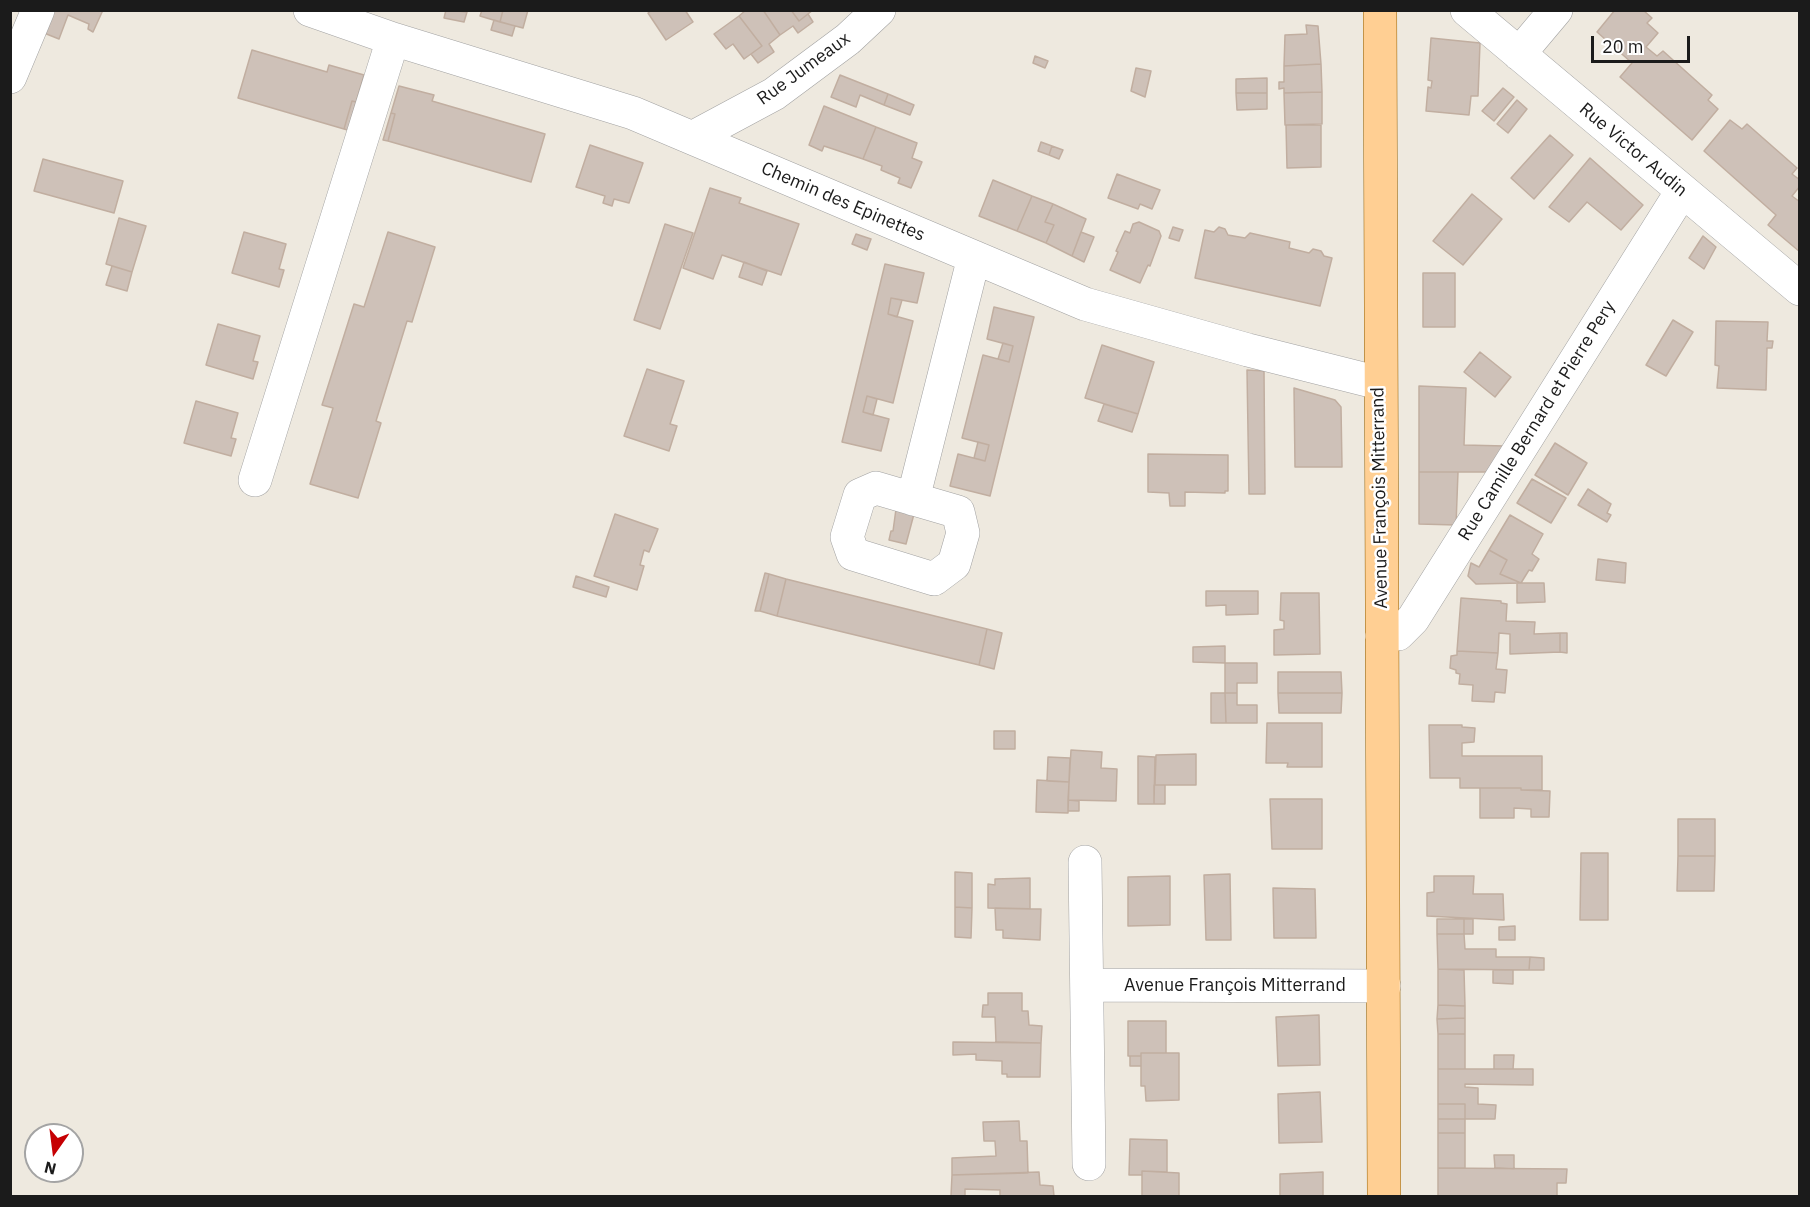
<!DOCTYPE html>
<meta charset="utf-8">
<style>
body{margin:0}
#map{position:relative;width:1810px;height:1207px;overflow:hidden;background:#eee9df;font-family:"IBM Plex Sans",sans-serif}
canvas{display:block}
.frame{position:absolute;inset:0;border:12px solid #1b1b1b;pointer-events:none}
.north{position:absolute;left:24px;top:1123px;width:60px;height:60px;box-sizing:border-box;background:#fff;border:2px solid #a4a4a4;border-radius:50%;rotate:194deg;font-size:16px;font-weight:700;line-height:24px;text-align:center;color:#1b1b1b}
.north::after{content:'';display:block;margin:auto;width:21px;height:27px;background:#c60003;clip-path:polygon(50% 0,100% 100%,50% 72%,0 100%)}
.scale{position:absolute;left:1591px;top:36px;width:99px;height:27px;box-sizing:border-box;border:3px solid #1b1b1b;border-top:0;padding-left:8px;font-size:18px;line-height:21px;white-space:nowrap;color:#1b1b1b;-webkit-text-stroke:4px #fff;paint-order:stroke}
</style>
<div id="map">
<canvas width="1810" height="1207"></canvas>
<div class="frame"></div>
<div class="north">N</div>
<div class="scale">20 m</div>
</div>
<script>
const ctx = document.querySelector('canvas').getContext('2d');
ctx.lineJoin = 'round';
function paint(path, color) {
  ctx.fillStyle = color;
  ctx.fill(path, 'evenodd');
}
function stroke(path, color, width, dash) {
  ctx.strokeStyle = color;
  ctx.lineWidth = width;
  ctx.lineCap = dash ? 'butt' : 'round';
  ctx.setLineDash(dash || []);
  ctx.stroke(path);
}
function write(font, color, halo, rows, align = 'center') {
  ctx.font = font + ' "IBM Plex Sans",sans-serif';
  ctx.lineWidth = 5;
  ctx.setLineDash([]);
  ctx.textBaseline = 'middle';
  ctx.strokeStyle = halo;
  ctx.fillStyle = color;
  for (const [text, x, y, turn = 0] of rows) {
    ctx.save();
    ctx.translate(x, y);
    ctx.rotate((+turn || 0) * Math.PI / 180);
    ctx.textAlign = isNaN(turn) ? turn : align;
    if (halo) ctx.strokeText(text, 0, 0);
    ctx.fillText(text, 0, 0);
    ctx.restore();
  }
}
const building = new Path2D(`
 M52 10H103L93 32 88 29 89 24 68 15 59 39 39 31Z
 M446 10 467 12 464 22 444 18Z
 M482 10H503L500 22 480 16Z
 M503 10H528L523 28 500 22Z
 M652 10H685L693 22 666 40 648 13Z
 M746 10H763L780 35 769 44 774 52 758 63 751 54 762 46 739 16Z
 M763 10H791L799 21 808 14 813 22 798 33 793 26 780 35Z
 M791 10H813L799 21Z
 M1615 10H1643L1652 18 1647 23 1658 33 1646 47 1657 56 1663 51 1712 95 1708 100 1718 109 1692 140 1620 77 1632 63 1597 32Z
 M739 16 762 46 744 59 733 44 726 49 714 34Z
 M494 20 515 26 512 36 491 30Z
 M1306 25 1318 26 1321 64 1284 66 1285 35 1307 34Z
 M1431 38 1480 43 1478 96H1471L1469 115 1426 111 1428 87 1431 88 1432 81 1428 80Z
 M252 50 327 72 329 65 364 75 356 102 352 101 344 129 238 98Z
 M1035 56 1048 61 1045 68 1033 63Z
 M1321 64 1322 92 1284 93V88L1279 89V82H1284V66Z
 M1136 68 1151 71 1145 97 1131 91Z
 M840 75 888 94 884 105 860 95 856 107 831 97Z
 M1267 78V93H1236V79Z
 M399 86 434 95 432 101 545 134 531 182 388 141 395 114 391 113Z
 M1503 88 1514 97 1494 121 1482 111Z
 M1322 92V124L1285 125 1284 93Z
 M1236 93H1267V109L1237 110Z
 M888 94 914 105 910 115 884 105Z
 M1517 100 1527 109 1508 133 1497 124Z
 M352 101 356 102 348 130 344 129Z
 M824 106 876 127 863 159 824 146 822 151 809 145Z
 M391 113 395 114 388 141 383 140Z
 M1730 120 1742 129 1747 124 1797 168 1792 174 1800 180V186L1792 196 1800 202V252L1768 225 1776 215 1704 151Z
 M1286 125H1321V167L1287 168Z
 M876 127 917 143 912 158 922 162 911 188 898 183 900 178 881 170 882 166 863 159Z
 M1550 135 1573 155 1534 199 1511 178Z
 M1041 142 1052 146 1049 155 1038 151Z
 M590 145 643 163 629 203 614 199 612 206 603 203 605 196 576 187Z
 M1052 146 1063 150 1059 159 1049 155Z
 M1590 158 1643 205 1621 230 1587 202 1569 222 1549 207Z
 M43 159 123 181 114 213 34 191Z
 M1117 174 1160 190 1152 209 1140 204 1138 209 1108 198Z
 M993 180 1032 196 1017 231 979 216Z
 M710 188 741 198 739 203 799 224 781 275 722 255 713 279 683 268Z
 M1472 194 1502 219 1463 265 1433 241Z
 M1032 196 1053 204 1045 222 1054 225 1046 243 1017 231Z
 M1053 204 1086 219 1072 256 1046 243 1054 225 1045 222Z
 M119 218 146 226 132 272 106 264Z
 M1139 222 1159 231 1161 236 1150 266 1148 265 1140 283 1110 270 1118 252 1116 251 1125 231 1130 233 1133 224Z
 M665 224 693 233 660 329 634 320Z
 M1173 227 1183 230 1179 241 1169 238Z
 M1219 227 1225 229 1228 235 1245 238 1250 233 1290 242 1289 248 1309 253 1313 249 1321 251 1324 256 1332 258 1320 306 1195 278 1205 230 1214 232Z
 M244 232 286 244 279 269 284 270 279 287 232 273Z
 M388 232 435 247 412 322 407 321 376 421 381 423 358 498 310 484 333 408 322 405 354 304 364 307Z
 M1081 232 1094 237 1084 262 1072 256Z
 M856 234 871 239 867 250 852 244Z
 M1703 236 1716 247 1704 269 1689 258Z
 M744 262 767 271 762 285 739 277Z
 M885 264 924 273 917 303 891 298 888 314 913 321 893 403 867 396 863 412 889 419 881 451 842 442Z
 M112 266 132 272 127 291 106 285Z
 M1423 273H1455V327H1423Z
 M891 298 902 300 897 317 888 314Z
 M994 307 1034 317 990 496 950 486 958 454 985 461 989 445 962 438 983 355 1009 362 1013 346 987 339Z
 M1673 320 1693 332 1666 376 1646 365Z
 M1716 321 1768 322 1767 341H1773L1772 348H1767L1766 390 1717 388 1719 366 1715 365Z
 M218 324 260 336 253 361 258 362 253 379 206 365Z
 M1003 343 1013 346 1009 362 998 359Z
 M1102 345 1154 362 1138 414 1085 398Z
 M1480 352 1511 377 1495 397 1464 372Z
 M647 369 684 381 670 424 677 426 669 451 624 436Z
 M1247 370 1264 371 1265 494H1249Z
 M1419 386 1466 388 1464 445 1505 446 1489 472H1419Z
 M1294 388 1335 400 1341 407 1342 467H1295Z
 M867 396 877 399 873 415 863 412Z
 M196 401 238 413 231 438 236 439 231 456 184 443Z
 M1104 404 1138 414 1132 432 1098 421Z
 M978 442 989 445 985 461 974 458Z
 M1555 443 1587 463 1568 495 1535 475Z
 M1148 454 1228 455V491H1225V493L1185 492V506H1170L1169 493 1148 492Z
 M1419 472H1458L1456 525 1419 524Z
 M1532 479 1566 498 1551 523 1517 503Z
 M1588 489 1611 504 1607 513 1611 515 1607 522 1578 505Z
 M896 509 914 514 906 544 889 540 891 531H893Z
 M615 514 658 529 649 552 644 550 640 565 644 566 637 590 594 576Z
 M1510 515 1543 534 1532 554 1539 559 1532 571 1529 570 1521 583 1500 574 1507 560 1489 550Z
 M1489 550 1507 560 1500 574 1521 583 1476 584 1468 576 1471 563 1479 567Z
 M1598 559 1626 563 1625 583 1596 580Z
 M765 573 769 574 760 611H755Z
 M769 574 786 579 777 616 760 611Z
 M576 576 609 587 606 597 573 587Z
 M786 579 987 629 979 665 777 616Z
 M1517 583H1544L1545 602 1517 603Z
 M1206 591H1258V614L1226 615V605L1206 606Z
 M1281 593H1319L1320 654 1274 655V630L1284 629V621L1280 620Z
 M1461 598 1501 601V603L1507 604 1506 621 1535 622 1534 634 1560 633V652L1510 654V634L1499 633 1498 653 1457 651Z
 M987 629 1002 633 994 669 979 665Z
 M1560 633H1567V653L1560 652Z
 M1225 646V663L1193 662V647Z
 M1457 651 1498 653 1496 669 1507 670 1505 693 1495 692 1494 702 1472 701 1473 685 1459 684 1460 674 1456 673V670L1450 668 1451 656 1457 655Z
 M1225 663H1257V683H1237V693H1225Z
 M1278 672H1341L1342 693H1278Z
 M1211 693H1225L1226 723H1211Z
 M1225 693H1237V705H1257V723H1226Z
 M1278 693H1342L1341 713H1279Z
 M1267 723H1322V767H1287L1288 763H1266Z
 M1429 725H1462V727L1475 728 1474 742 1462 743V756H1542V790H1521V788H1460V778H1430Z
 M994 731H1015V749H994Z
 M1071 750 1102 752 1101 768 1117 769 1116 801 1068 800Z
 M1196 754V785H1155L1156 755Z
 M1138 756 1155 757 1154 804H1138Z
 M1048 757 1070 758 1069 782 1047 781Z
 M1037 780 1069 782 1068 813 1036 812Z
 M1154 785H1165V804H1154Z
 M1480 788H1521V790L1550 791 1549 817H1531V809L1514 808V818H1480Z
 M1270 799H1322V849H1272Z
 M1068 800 1079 801V811H1068Z
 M1678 819H1715V856H1678Z
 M1581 853H1608V920H1580Z
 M1678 856H1715L1714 891H1677Z
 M955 872 972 873V908L955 907Z
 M1230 874 1231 940H1206L1204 875Z
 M1170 876V925L1128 926V877Z
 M1434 876H1474L1473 894H1503L1504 920 1427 916V893L1434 892Z
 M1030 878V909L988 908V884L995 885V879Z
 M1273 888 1315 889 1316 938H1274Z
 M955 907 972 908 971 938 955 937Z
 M995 908 1041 909 1040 940 1003 938V930H996Z
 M1437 919H1464V934H1437Z
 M1464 919H1473V934H1464Z
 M1515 926V940H1499V927Z
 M1437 934H1464L1465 949H1496V957H1530L1529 970 1438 969Z
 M1530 957 1544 958V970H1529Z
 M1438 969 1464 970 1465 1006 1438 1005Z
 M1493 970H1513V984L1493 983Z
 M988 993H1022V1011H1028L1029 1025 1042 1026 1041 1043 996 1042 995 1017H982L983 1005H988Z
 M1438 1005 1465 1006V1018L1437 1019Z
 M1319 1015 1320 1065 1278 1066 1276 1017Z
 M1465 1018V1034H1438L1437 1019Z
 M1128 1021H1166V1053H1141V1056H1128Z
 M1438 1034H1465V1069H1438Z
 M953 1042 1041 1043 1040 1077H1007V1074H1002V1061L976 1060V1054L953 1055Z
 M1141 1053H1179V1100L1146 1101 1145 1086H1141Z
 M1494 1055H1514L1513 1069H1494Z
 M1130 1056H1141V1066H1130Z
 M1438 1069H1533V1085L1465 1084V1087L1478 1088V1104L1496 1105 1495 1119H1465V1104H1438Z
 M1320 1092 1322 1142 1279 1143 1278 1094Z
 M1438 1104H1465V1119H1438Z
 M1438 1119H1465V1133H1438Z
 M1019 1121 1020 1141H1027L1028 1173 952 1175V1158L996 1156 995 1141H984L983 1122Z
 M1438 1133H1465V1168H1438Z
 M1130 1139 1167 1140V1172L1142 1171V1175H1129Z
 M1494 1155H1514V1169L1495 1168Z
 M1438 1168 1567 1169 1566 1183H1557V1196H1438Z
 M1142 1171 1179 1173V1196H1142Z
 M1039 1172 1040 1185 1053 1186 1054 1196H1000V1190L965 1189V1196H951L952 1175Z
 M1323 1172V1196H1280V1174Z`);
const minor = new Path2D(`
 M310 10 393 39 633 113 1085 304 1248 350 1379 383
 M1467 10 1800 289
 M1519 54 1556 10
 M10 77 38 10
 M692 138 774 94 848 39 879 10
 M255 480 393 39
 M876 488 958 512 963 533 954 564 934 579 853 554 847 537 860 495Z
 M913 499 974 257
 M1382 636 1398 634 1413 619 1682 191
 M1085 862 1089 1164
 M1087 985 1384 986`);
const major = new Path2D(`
 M1380 10C1379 406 1384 801 1384 1196`);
const streetNames = [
 ["Rue Jumeaux",804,69,-36],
 ["Rue Victor Audin",1633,150,40],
 ["Chemin des Epinettes",843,202,23],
 ["Rue Camille Bernard et Pierre Pery",1537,421,-58],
 ["Avenue François Mitterrand",1380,498,-91],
 ["Avenue François Mitterrand",1235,986]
];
paint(building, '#cec1b8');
stroke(building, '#c1aea0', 1.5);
stroke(minor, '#a2a2a2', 34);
stroke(major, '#925f00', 34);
stroke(minor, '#fff', 33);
stroke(major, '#ffcf93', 33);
write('18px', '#1b1b1b', '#fff', streetNames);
</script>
